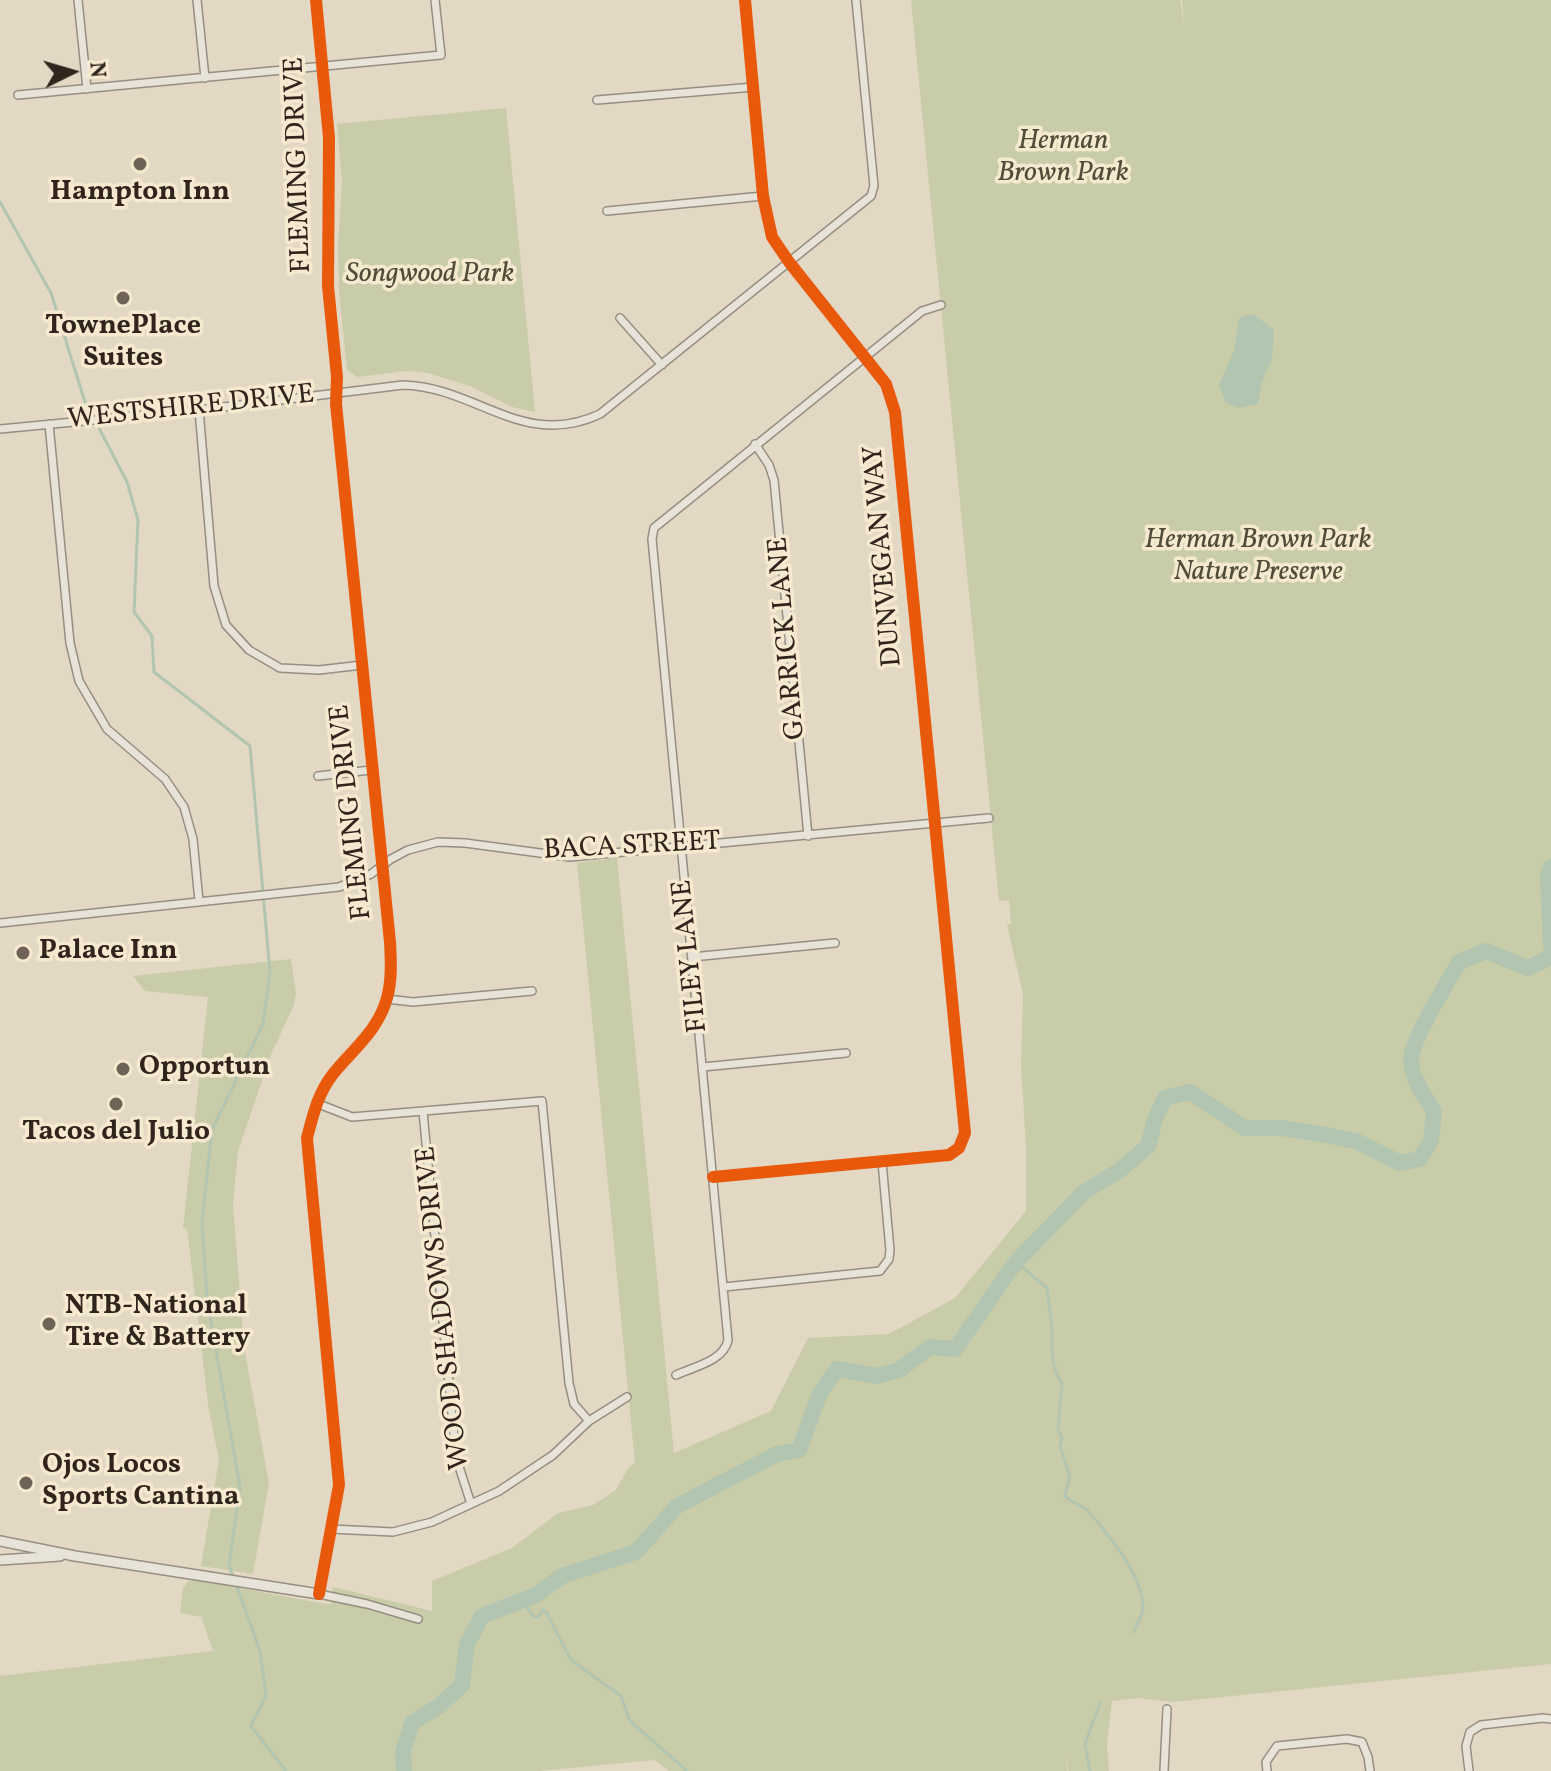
<!DOCTYPE html>
<style>
body{margin:0}
#map{position:relative;width:1551px;height:1771px;overflow:hidden;background:#e3d8c3;font-family:Vollkorn,serif}
canvas{display:block}
.north{position:absolute;left:32px;top:32px;width:80px;height:80px;-webkit-text-stroke:6px #f5e9d0;paint-order:stroke;rotate:85deg;font-size:22px;font-weight:700;line-height:32px;text-align:center;color:#30241d}
.north::after{content:'';display:block;margin:auto;width:28px;height:36px;background:#30241d;clip-path:polygon(50% 0,100% 100%,50% 72%,0 100%)}
</style>
<div id="map">
<canvas width="1551" height="1771"></canvas>
<div class="north">N</div>
</div>
<script>
const ctx = document.querySelector('canvas').getContext('2d');
ctx.lineJoin = 'round';
function paint(path, color) {
  ctx.fillStyle = color;
  ctx.fill(path, 'evenodd');
}
function stroke(path, color, width, dash) {
  ctx.strokeStyle = color;
  ctx.lineWidth = width;
  ctx.lineCap = dash ? 'butt' : 'round';
  ctx.setLineDash(dash || []);
  ctx.stroke(path);
}
function write(font, color, halo, rows, align = 'center') {
  ctx.font = font + ' Vollkorn,serif';
  ctx.lineWidth = 7;
  ctx.setLineDash([]);
  ctx.textBaseline = 'middle';
  ctx.strokeStyle = halo;
  ctx.fillStyle = color;
  for (const [text, x, y, turn = 0] of rows) {
    ctx.save();
    ctx.translate(x, y);
    ctx.rotate((+turn || 0) * Math.PI / 180);
    ctx.textAlign = isNaN(turn) ? turn : align;
    if (halo) ctx.strokeText(text, 0, 0);
    ctx.fillText(text, 0, 0);
    ctx.restore();
  }
}
const green = new Path2D(`
 M911 0H1180L1184 24 1182 0H1551V1664L1173 1702 1138 1698 1112 1701 1107 1744 1109 1771H1068L1066 1754 1067 1771H669L654 1760 540 1771H0V1676L213 1651 201 1617 180 1613 183 1588 188 1581 196 1580 331 1605 333 1587 432 1611V1581L512 1548 558 1513 593 1505 616 1490 628 1468 635 1463 577 863 617 858 674 1453 771 1411 808 1338 889 1334 955 1298 1026 1211V1146L1021 1065 1023 995 1007 924H1011L1009 900 999 901Z
 M506 108 535 412 512 407 470 386 428 373 406 371 358 377 347 370 339 291 338 246 342 182 337 124Z
 M291 959 296 993 294 1005 271 1054 238 1151 233 1204 244 1347 269 1483 253 1574 201 1566 219 1459 209 1411 187 1229 183 1228 208 997 145 991 133 976Z`);
const water = new Path2D(`
 M1253 314 1274 330 1272 359 1262 382 1258 404 1240 408 1226 403 1219 385 1234 351 1239 318Z`);
const stream = new Path2D(`
 M0 202 51 293 84 399 127 482 138 520 134 612 152 636 154 672 250 746 270 972 263 1024 212 1130 202 1222 207 1299 240 1487 229 1565 233 1577
 M1016 1262 1046 1287 1048 1292C1048 1305 1052 1319 1052 1332 1052 1351 1051 1368 1062 1384L1058 1428 1062 1439 1060 1446 1070 1477 1065 1496C1072 1504 1084 1505 1090 1513 1110 1537 1144 1577 1143 1609 1142 1616 1136 1625 1134 1632
 M236 1584 260 1651 266 1695 251 1726 286 1771
 M522 1600 533 1616 538 1617 543 1610 546 1612 571 1660 621 1696 630 1721 687 1771
 M1090 1771 1085 1744 1100 1703`);
const river = new Path2D(`
 M1551 867 1548 875 1551 946
 M404 1771 403 1751 412 1723 439 1706 462 1685 467 1644 482 1616 536 1595 562 1576 636 1552 677 1506 777 1454 799 1450 820 1393 837 1369 877 1376 899 1370 930 1347 955 1349 1016 1262 1084 1192 1120 1170 1148 1146 1155 1119 1165 1098 1190 1092 1245 1128H1282L1325 1135 1356 1141 1400 1163 1420 1159 1431 1140 1434 1111C1425 1096 1411 1079 1411 1060 1412 1038 1447 984 1459 962L1486 951 1528 968 1551 957`);
const minor = new Path2D(`
 M78 0 87 89
 M197 0 205 78
 M316 0 329 138 328 286 337 377 336 404 390 942C391 960 392 980 387 998 378 1031 353 1049 333 1074 318 1093 313 1115 307 1138L339 1485 319 1594 367 1604 418 1619
 M18 95 441 55 435 0
 M597 100 754 87
 M607 211 763 196
 M620 318 662 365
 M199 410 214 586 226 625 249 650 280 668 319 670 362 665
 M49 424 70 643 79 681 107 729 165 779 184 807 193 839 199 901
 M0 429 199 410 403 385C477 387 523 450 600 414L871 196 874 186 856 0
 M755 444 769 465 774 480 808 836
 M318 776 371 770
 M0 923 339 887 371 874 391 859 408 850 438 842 465 843 570 857 989 818
 M692 957 835 943
 M387 999 413 1002 532 991
 M703 1067 846 1053
 M316 1103 352 1117 542 1101 569 1383 574 1404 589 1421
 M423 1112 456 1457 471 1504
 M713 1177 949 1155 959 1148 965 1133 895 412 886 384 789 262 772 237 763 196 745 0
 M724 1287 880 1271 889 1259 890 1250 882 1162
 M676 1375C693 1367 724 1361 728 1340L652 539 654 528 922 311 941 305
 M331 1529 393 1532 432 1522 499 1491 553 1455 589 1421 627 1397
 M1164 1771 1167 1709
 M1267 1771 1266 1762 1277 1746 1347 1739 1362 1742 1368 1757 1370 1771
 M1469 1771 1466 1746 1470 1732 1481 1725 1543 1718 1551 1719`);
const tertiary = new Path2D(`
 M0 1541 75 1556 319 1594
 M0 1560 60 1556`);
const cycleway = new Path2D(`
 M316 0 329 138 328 286 337 377 336 404 390 942C391 960 392 980 387 998 378 1031 353 1049 333 1074 318 1093 313 1115 307 1138L339 1485 319 1594
 M713 1177 949 1155 959 1148 965 1133 895 412 886 384 789 262 772 237 763 196 745 0`);
const markers = [
 [140,164,8,"#6f6357"],
 [123,298,8,"#6f6357"],
 [23,953,8,"#6f6357"],
 [123,1069,8,"#6f6357"],
 [116,1104,8,"#6f6357"],
 [49,1324,8,"#6f6357"],
 [26,1483,8,"#6f6357"]
];
const parkNames = [
 ["Herman",1063,143],
 ["Brown Park",1063,175],
 ["Songwood Park",430,276],
 ["Herman Brown Park",1258,542],
 ["Nature Preserve",1258,574]
];
const streetNames = [
 ["FLEMING DRIVE",300,165,-92],
 ["WESTSHIRE DRIVE",191,409,-6],
 ["DUNVEGAN WAY",885,556,-95],
 ["GARRICK LANE",789,638,-95],
 ["FLEMING DRIVE",353,812,-96],
 ["BACA STREET",632,848,-3],
 ["FILEY LANE",692,956,-96],
 ["WOOD SHADOWS DRIVE",445,1308,-96]
];
const poiNames = [
 ["Hampton Inn",140,194,"center"],
 ["TownePlace",123,328,"center"],
 ["Suites",123,360,"center"],
 ["Palace Inn",39,953],
 ["Opportun",139,1069],
 ["Tacos del Julio",116,1134,"center"],
 ["NTB-National",65,1308],
 ["Tire & Battery",65,1340],
 ["Ojos Locos",42,1467],
 ["Sports Cantina",42,1499]
];
paint(green, '#c9cca8');
paint(water, '#b1c5b1');
stroke(stream, '#b1c5b1', 3);
stroke(river, '#b1c5b1', 16);
stroke(minor, '#968e82', 10);
stroke(tertiary, '#968e82', 12);
stroke(minor, '#e8e3d8', 7);
stroke(tertiary, '#e8e3d8', 9);
stroke(cycleway, '#e8590c', 12);
for (const [x, y, r, color] of markers) {
  const dot = new Path2D();
  dot.arc(x, y, r, 0, 2 * Math.PI);
  ctx.fillStyle = color;
  ctx.fill(dot);
  stroke(dot, '#f5e9d0', 3);
}
write('italic 28px', '#514c3a', '#f5e9d0', parkNames);
write('28px', '#30241d', '#f5e9d0', streetNames);
write('bold 28px', '#30241d', '#f5e9d0', poiNames, 'left');
</script>
